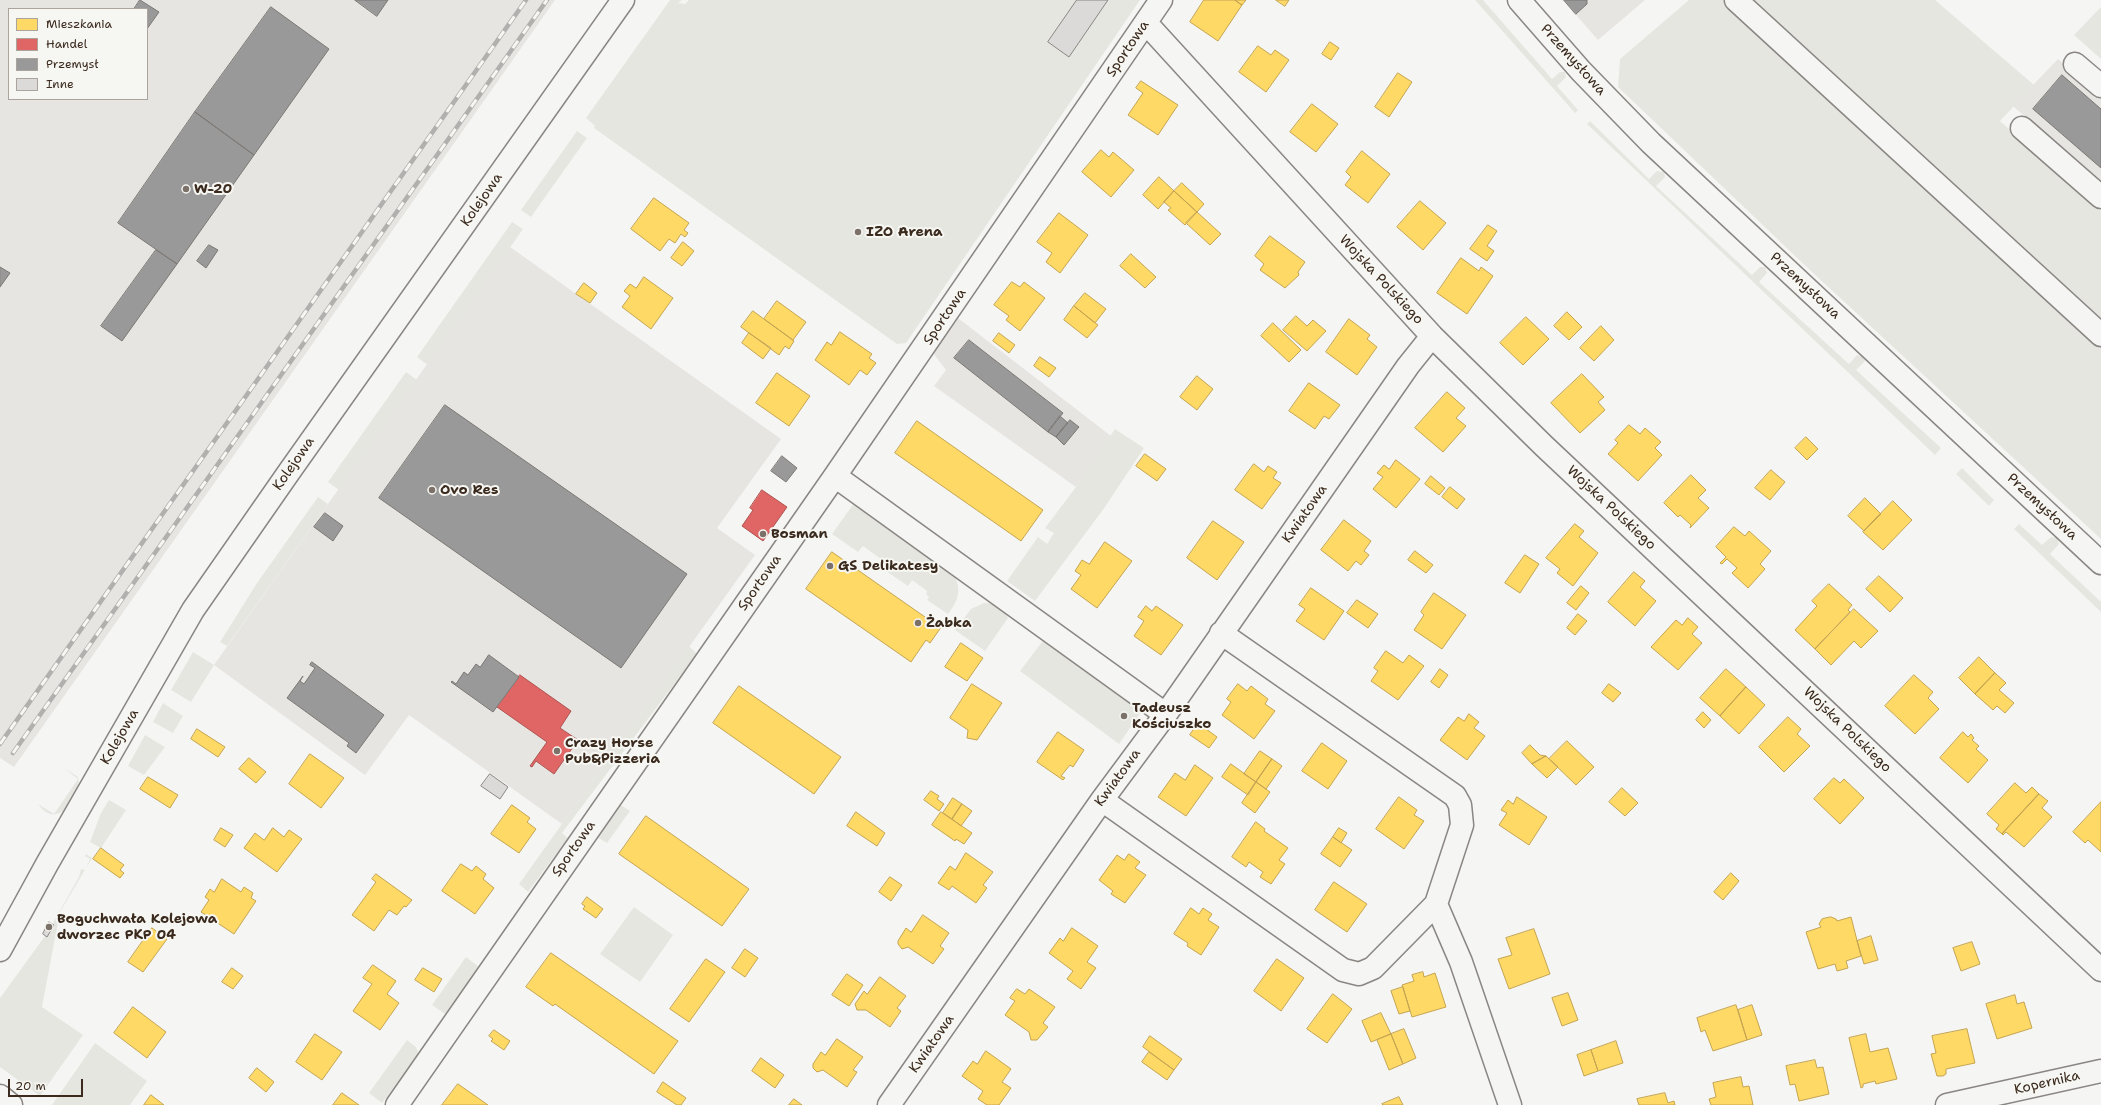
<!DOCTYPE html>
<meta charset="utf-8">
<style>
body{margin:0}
#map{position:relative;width:2101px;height:1105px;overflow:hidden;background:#f5f5f3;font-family:"Shantell Sans",sans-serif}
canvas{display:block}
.legend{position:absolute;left:8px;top:8px;width:140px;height:92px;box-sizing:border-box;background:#f6f6f2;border:1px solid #aba49d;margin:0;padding:5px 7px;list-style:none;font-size:12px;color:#3b2a1e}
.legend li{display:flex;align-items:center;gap:8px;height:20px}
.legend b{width:20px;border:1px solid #aba49d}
.scale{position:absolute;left:8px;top:1079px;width:75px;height:18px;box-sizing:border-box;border:2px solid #3b2a1e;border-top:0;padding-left:5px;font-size:12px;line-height:14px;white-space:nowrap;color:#3b2a1e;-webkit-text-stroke:3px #f6f6f2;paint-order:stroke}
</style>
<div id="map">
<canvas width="2101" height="1105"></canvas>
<ul class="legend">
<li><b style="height:11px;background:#ffd966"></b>Mieszkania</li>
<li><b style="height:11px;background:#e06666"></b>Handel</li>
<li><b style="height:11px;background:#999"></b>Przemysł</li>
<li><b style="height:11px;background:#dbdad8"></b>Inne</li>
</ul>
<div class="scale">20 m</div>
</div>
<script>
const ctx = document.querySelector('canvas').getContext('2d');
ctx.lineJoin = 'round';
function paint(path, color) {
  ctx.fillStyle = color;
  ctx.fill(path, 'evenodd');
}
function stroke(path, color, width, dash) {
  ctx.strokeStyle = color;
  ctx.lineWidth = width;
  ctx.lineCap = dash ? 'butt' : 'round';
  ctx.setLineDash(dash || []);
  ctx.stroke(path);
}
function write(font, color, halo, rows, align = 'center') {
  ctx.font = font + ' "Shantell Sans",sans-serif';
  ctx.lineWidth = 4;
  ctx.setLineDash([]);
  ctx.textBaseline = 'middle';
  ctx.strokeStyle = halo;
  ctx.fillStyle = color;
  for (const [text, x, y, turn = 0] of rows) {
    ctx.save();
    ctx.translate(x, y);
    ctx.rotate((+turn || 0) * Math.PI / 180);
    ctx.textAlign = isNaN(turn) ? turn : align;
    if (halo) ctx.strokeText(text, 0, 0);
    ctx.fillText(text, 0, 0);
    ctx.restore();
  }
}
const built = new Path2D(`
 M0 0H555L14 767 0 758ZM9 9H147V99H9Z
 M1563 0H1645L1598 40Z
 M2058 59 2101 97V183L2013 106Z
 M510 247 781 439 717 528 755 555 562 824 409 715 365 775 214 665Z
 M958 318 1111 436 1076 487 934 386 946 370 933 353Z`);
const green = new Path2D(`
 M670 0H682L678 3 685 4 689 0H1140L906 343 897 344 594 128 595 126 586 118Z
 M1475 0H1483L1552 79 1560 72H1565L1566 77 1557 86 1578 110 1575 113Z
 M1689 0H1935L2034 85 2000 121 2101 211V539L1812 272 1618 87 1620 59Z
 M2101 7V59L2074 35Z
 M1590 121 1649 179 1657 171 1664 172 1665 177 1656 186 1752 275 1760 267H1765L1767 273 1759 282 1849 364 1857 355 1863 357 1865 361 1856 370 1941 448 1935 455 1587 124Z
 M577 131 587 138 531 217 521 210Z
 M512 222 523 229 428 365 417 357Z
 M406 372 417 380 339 490 328 482Z
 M1115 429 1144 448 1105 507 1035 601 1007 581 1038 537 1047 544 1054 533 1045 528 1076 487Z
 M1962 468 1994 500 1989 506 1956 474Z
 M318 497 328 504 227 646 220 642 257 583Z
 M854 503 953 573C962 589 959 600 948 614L927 600 929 597 926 594 927 591 912 580 908 586 877 565 881 559 863 546 858 552 832 534Z
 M2019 524 2042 545 2051 537 2057 538 2059 544 2050 554 2101 602V612L2014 529Z
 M984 603C995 603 1003 607 1008 618L985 651 955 630 971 609Z
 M1045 638 1139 707 1141 712 1119 744 1020 671Z
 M689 646 697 654 562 833 568 838 528 892 519 884Z
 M193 652 214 665 191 702 171 690Z
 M163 703 183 716 173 733 153 722Z
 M145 735 165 747 144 775 128 766Z
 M64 768 78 777C83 788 60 835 38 804L54 814 78 779Z
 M109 800 126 810 101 848 90 842 101 813Z
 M619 804 630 811 607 843 597 837Z
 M86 854 92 858 60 912 42 1007 83 1035 40 1096 0 1067V998L45 936 47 937 55 925 53 923 79 877 81 869 85 870 90 859 85 856Z
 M634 907 673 935 640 982 600 954Z
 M466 957 479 967 445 1014 432 1005Z
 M407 1040 416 1047 419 1054 382 1103 369 1093Z
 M95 1043 147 1081 130 1105H52Z`);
const homes = new Path2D(`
 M1204 0H1235L1242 5 1218 41 1190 22Z
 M1235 0H1246L1242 5Z
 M1276 0H1289L1285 6Z
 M1330 42 1339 48 1331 60 1322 54Z
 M1258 46 1271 55 1275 50 1289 60 1266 92 1239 72Z
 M1398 73 1412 82 1389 117 1375 107Z
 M1141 81 1178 105 1158 135 1128 115 1143 93 1136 88Z
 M1312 104 1338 124 1316 152 1290 132Z
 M1101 150 1109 157 1113 152 1134 170 1111 197 1082 172Z
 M1362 151 1390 174 1368 203 1345 185 1351 177 1346 172Z
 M1159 177 1174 191 1158 209 1143 195Z
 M1182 183 1204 204 1197 212 1174 191Z
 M1174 191 1197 212 1185 225 1168 210 1171 208 1164 202Z
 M654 198 689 223 684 230 688 233 685 237 681 234 675 243 669 239 660 251 631 229Z
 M1420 201 1446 223 1423 250 1397 227Z
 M1197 212 1221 234 1210 245 1186 223Z
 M1059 213 1088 235 1060 273 1046 262 1052 253 1037 242Z
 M1488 225 1497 231 1487 246 1494 251 1487 261 1470 249Z
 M1270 236 1305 262 1298 272 1299 275 1285 288 1260 270 1264 264 1255 256Z
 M683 242 694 251 682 266 671 258Z
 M1131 254 1156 277 1145 288 1120 266Z
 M1461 258 1479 271 1481 267 1493 276 1467 314 1437 293Z
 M644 277 673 298 651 329 622 307 630 296 624 291 630 284 636 288Z
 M1012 282 1020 287 1024 282 1045 298 1020 331 1006 320 1009 316 994 305Z
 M584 283 597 293 590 303 576 294Z
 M1085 293 1106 309 1095 323 1074 306Z
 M777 301 806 322 793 340 764 319Z
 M1074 306 1098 325 1087 338 1064 320Z
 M753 311 794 341 789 349 785 346 779 355 741 327Z
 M1567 312 1582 327 1569 340 1554 326Z
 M1296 316 1307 326 1313 320 1326 331 1307 351 1283 330Z
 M1526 317 1549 339 1523 365 1500 343Z
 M1349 319 1370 335 1367 339 1377 347 1357 375 1326 352Z
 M1273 323 1301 350 1289 362 1261 336Z
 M1601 326 1614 340 1594 361 1580 348Z
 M840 332 872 354 869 358 876 363 867 375 860 370 849 385 815 360 827 342 831 345Z
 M749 333 771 348 763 359 742 343Z
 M999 333 1015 345 1009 353 993 341Z
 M1040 357 1056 368 1049 377 1034 366Z
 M777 373 810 396 789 426 756 403Z
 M1582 374 1604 397 1598 402 1605 410 1580 433 1551 403Z
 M1197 376 1213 389 1197 410 1180 397Z
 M1309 383 1340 405 1329 419 1324 416 1315 429 1289 411Z
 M1447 392 1465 408 1456 418 1466 426 1443 452 1415 428Z
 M917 421 1043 510 1021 541 895 453Z
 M1629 425 1640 434 1645 428 1661 442 1655 448 1662 455 1638 481 1608 454 1618 443 1615 440Z
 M1806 437 1818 449 1807 460 1795 448Z
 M1145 454 1166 469 1157 481 1136 466Z
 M1396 460 1420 479 1396 508 1373 489 1383 477 1377 473 1384 465 1389 469Z
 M1254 464 1264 472 1268 466 1277 472 1273 478 1281 483 1262 509 1235 490Z
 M1771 470 1785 482 1770 500 1755 488Z
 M1691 475 1706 490 1698 498 1709 508 1690 528 1691 525 1680 515 1678 517 1664 503Z
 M1431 476 1445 488 1439 495 1425 484Z
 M1450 487 1465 499 1457 509 1442 497Z
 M1865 498 1881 514 1864 531 1848 516Z
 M1893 501 1912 520 1883 550 1863 532Z
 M1344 520 1371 541 1364 551 1369 555 1361 565 1356 561 1348 571 1321 550Z
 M1213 521 1244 542 1217 580 1187 558Z
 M1575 524 1584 531 1579 537 1598 553 1573 586 1557 573 1560 569 1546 558Z
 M1734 527 1745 536 1749 531 1771 551 1760 564 1765 569 1748 588 1732 573 1737 568 1727 559 1722 564 1720 563 1726 557 1716 547Z
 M1105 542 1132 561 1097 608 1071 589 1081 575 1075 571 1082 560 1089 564Z
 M1415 551 1433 565 1426 573 1408 560Z
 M832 552 935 624 938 619 944 623 930 643 926 640 911 662 806 589Z
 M1525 555 1539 564 1520 593 1505 583Z
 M1634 572 1645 581 1640 587 1656 601 1635 626 1608 602Z
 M1879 576 1903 598 1890 612 1866 589Z
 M1829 584 1852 605 1848 610 1850 612 1815 649 1795 630 1817 606 1812 601Z
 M1581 586 1589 593 1576 610 1567 603Z
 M1311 588 1344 611 1324 640 1296 621 1305 609 1299 605Z
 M1434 593 1466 615 1442 649 1414 630 1424 615 1421 612Z
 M1357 600 1378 614 1368 628 1347 613Z
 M1146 606 1152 611 1156 606 1183 625 1161 655 1134 636 1144 621 1138 617Z
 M1854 609 1878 631 1861 648 1854 641 1831 665 1815 649Z
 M1578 614 1587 621 1575 635 1567 628Z
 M1688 618 1698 627 1692 634 1702 643 1678 670 1651 647 1676 620 1682 625Z
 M961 643 983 658 967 681 945 667Z
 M1386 651 1403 663 1409 655 1424 666 1398 700 1371 681 1378 671 1374 668Z
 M1979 657 1995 673 1975 694 1959 678Z
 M1440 669 1448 675 1439 688 1431 682Z
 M1726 669 1746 687 1720 716 1700 698Z
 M1995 673 2006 683 1999 690 2014 703 2005 713 1997 706 1993 710 1975 694Z
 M1914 675 1933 692 1928 698 1939 709 1915 734 1885 706Z
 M972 684 1002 703 977 740 967 738 968 730 950 718Z
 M1238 684 1247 691 1251 686 1268 699 1265 704 1275 711 1254 739 1222 715 1231 702 1227 699Z
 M1609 684 1621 693 1613 702 1602 693Z
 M739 686 841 757 814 794 713 723Z
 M1746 687 1765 705 1739 734 1720 716Z
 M1703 712 1711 720 1704 728 1696 720Z
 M1469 714 1479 722 1474 728 1485 736 1467 760 1440 740 1458 717 1464 721Z
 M1788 717 1801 729 1797 734 1810 746 1784 772 1759 747Z
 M1198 723 1217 737 1209 748 1190 735Z
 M197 729 225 747 218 757 191 739Z
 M1058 732 1084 750 1073 767 1070 765 1061 776 1065 778 1063 780 1037 762Z
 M1963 732 1968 737 1971 734 1974 738 1972 740 1979 746 1976 749 1988 760 1968 783 1940 758Z
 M1567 741 1594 767 1576 785 1549 759Z
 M1322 743 1347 761 1328 789 1302 771Z
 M1530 745 1540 755 1546 756 1532 764 1522 753Z
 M1260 751 1272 759 1256 782 1244 774Z
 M310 754 344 778 321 808 289 784Z
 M1546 756 1558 767 1547 778 1532 764Z
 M249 758 266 772 256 783 239 769Z
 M1272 759 1282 766 1266 789 1256 782Z
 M1231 764 1256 782 1248 795 1222 777Z
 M1195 765 1213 778 1186 816 1158 797 1175 773 1185 780Z
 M148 777 178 795 170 808 140 789Z
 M1834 778 1840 783 1844 779 1864 798 1840 824 1814 799Z
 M1256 782 1270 792 1255 813 1242 803Z
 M2015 783 2026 793 2032 787 2039 794 2002 834 1996 829 1999 825 1987 814Z
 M1622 788 1638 803 1625 816 1609 802Z
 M931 791 939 796 937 799 944 804 939 811 924 800Z
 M2039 794 2048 801 2042 808 2052 817 2024 847 2006 832 2003 835 2002 834Z
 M1399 797 1417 810 1414 815 1424 821 1404 849 1376 829Z
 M1517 797 1547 817 1529 845 1499 825 1507 813 1501 810 1508 800 1513 804Z
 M953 798 962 804 952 819 943 813Z
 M2101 802V852L2088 840 2085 843 2073 832Z
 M962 804 972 811 961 826 952 819Z
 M512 805 530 818 527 822 536 829 519 853 491 834Z
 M856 812 885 833 877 846 847 826Z
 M941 812 972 833 964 844 956 839 955 841 932 825Z
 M646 816 749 889 722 926 619 854Z
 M1256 822 1265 829 1264 831 1288 848 1279 860 1285 864 1271 884 1260 877 1263 872 1249 862 1246 867 1232 857Z
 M221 828 233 835 225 847 214 840Z
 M273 828 284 837 289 830 302 839 277 872 244 848 255 833 264 840Z
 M1339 828 1347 833 1341 843 1333 837Z
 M1333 837 1352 850 1340 867 1321 854Z
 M101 848 124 865 120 870 124 873 120 878 93 859Z
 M966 853 993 872 983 885 987 888 976 903 952 886 949 890 938 883 950 866 955 870Z
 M1129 854 1140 862 1135 868 1146 875 1125 903 1111 894 1113 891 1099 880 1117 855 1124 860Z
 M461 864 472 871 476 866 486 874 483 879 494 888 475 914 442 891Z
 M1731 873 1739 881 1723 900 1714 892Z
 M376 874 412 900 406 907 404 906 397 915 389 910 374 931 352 915 376 882 372 879Z
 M890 877 902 885 891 901 879 892Z
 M222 879 241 892 244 887 253 893 251 898 256 901 234 934 201 912 209 900 205 897 210 889 214 892Z
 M1334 882 1367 904 1347 932 1315 910Z
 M587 897 603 909 596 918 583 909 585 906 582 904Z
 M1191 908 1199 914 1203 908 1212 914 1208 920 1219 927 1201 955 1187 946 1188 943 1174 934Z
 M923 915 949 933 940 946 944 949 933 964 908 947 902 949 898 944V941L906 928 911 932Z
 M1831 917 1836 919 1837 921 1851 917 1861 956 1846 961 1848 968 1837 971 1835 964 1818 969 1806 932 1821 927 1819 924 1822 919Z
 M152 928 167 939 143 972 128 962Z
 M1072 928 1098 946 1087 962 1096 968 1081 989 1067 979 1073 971 1049 953 1060 938 1063 941Z
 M1534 929 1550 974 1509 989 1498 959 1512 955 1506 938Z
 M1871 936 1878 960 1864 964 1857 941Z
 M1972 942 1980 964 1961 971 1953 948Z
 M745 949 758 958 745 977 732 968Z
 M551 953 678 1041 654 1074 555 1004 553 1006 526 987Z
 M706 959 725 972 689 1022 670 1009Z
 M1277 959 1304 978 1281 1011 1254 991Z
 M373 965 396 981 387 994 399 1003 380 1030 353 1011 372 984 363 978Z
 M232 968 243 976 233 989 222 982Z
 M423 968 442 979 434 992 415 980Z
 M1423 972 1424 977 1435 973 1446 1007 1412 1017 1402 985 1414 981 1412 975Z
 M847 974 863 985 849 1006 832 995Z
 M880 977 906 996 897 1008 901 1011 890 1027 866 1010H857L855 1004 864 991 867 994Z
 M1403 987 1410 1011 1399 1014 1391 991Z
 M1017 989 1025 994 1029 989 1055 1007 1043 1023 1048 1027 1037 1040H1031L1029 1032 1005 1015 1015 1001 1010 998Z
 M1568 993 1578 1020 1562 1026 1552 998Z
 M1333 994 1352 1009 1327 1043 1307 1029Z
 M2015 995 2017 1004 2024 1002 2032 1028 1997 1039 1986 1004Z
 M1736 1005 1747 1040 1713 1051 1705 1030 1701 1032 1697 1018Z
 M1752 1005 1762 1035 1747 1040 1738 1010Z
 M133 1007 166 1032 147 1058 114 1033Z
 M1381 1013 1391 1034 1371 1042 1362 1021Z
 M1404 1029 1416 1058 1403 1064 1391 1034Z
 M1967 1029 1975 1063 1946 1069V1074L1943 1076H1937L1931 1054 1936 1053 1932 1036Z
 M494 1030 510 1041 504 1050 491 1041 493 1039 489 1036Z
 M315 1034 342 1052 322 1080 296 1062Z
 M1391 1034 1403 1064 1389 1070 1377 1040Z
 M1866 1034 1870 1052 1888 1048 1897 1079 1876 1084 1875 1081 1863 1084V1087L1861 1088 1849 1038Z
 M1150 1036 1182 1059 1174 1070 1143 1047Z
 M837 1039 863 1057 853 1070 857 1072 847 1087 823 1070 817 1072 813 1068V1064L821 1052 825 1055Z
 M1616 1041 1623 1063 1598 1071 1591 1050Z
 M1591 1050 1598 1071 1584 1076 1577 1055Z
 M986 1051 1011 1069 1002 1082 1011 1088 999 1105H987L978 1099 983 1091 962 1076 973 1061 977 1064Z
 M1149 1052 1174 1070 1167 1080 1142 1062Z
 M761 1058 784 1075 775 1088 752 1071Z
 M1815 1060 1817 1068 1823 1067 1829 1094 1799 1101 1795 1084 1790 1085 1786 1066Z
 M257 1068 274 1082 266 1092 249 1078Z
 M1741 1077 1743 1087 1749 1086 1753 1105H1711L1709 1099 1716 1097 1713 1083Z
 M663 1082 686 1098 681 1105H677L657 1092Z
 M458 1084 488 1105H442Z
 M342 1093 359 1105H333Z
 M1665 1093 1668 1103 1674 1101 1675 1105H1639L1637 1099Z
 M151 1095 164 1105H144Z
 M1399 1097 1403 1105H1383L1382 1104Z
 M794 1099 802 1105H789Z`);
const shops = new Path2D(`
 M762 490 787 507 763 541 742 526 753 510 750 508Z
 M520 675 571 711 560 728 578 740 554 774 536 761 532 767 530 766 547 742 497 707Z`);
const industry = new Path2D(`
 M140 0 159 12 147 29V9H134Z
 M355 0H388L377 16Z
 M1564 0H1587V4L1576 14Z
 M271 7 329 49 254 155 195 112Z
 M2062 75 2101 109V168L2033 109Z
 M195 112 254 155 177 264 118 223Z
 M209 245 218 250 206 268 197 261Z
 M156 250 177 264 122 341 101 326Z
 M0 267 10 273 0 287Z
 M969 340 1063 413 1048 432 954 358Z
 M445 405 687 574 621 668 379 498Z
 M1060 416 1068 423 1056 437 1048 432Z
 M1070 420 1079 427 1064 445 1056 437Z
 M782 456 797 468 786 482 771 471Z
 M325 513 343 526 333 541 314 527Z
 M489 655 519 677 493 712 451 682 452 681 456 684 464 672 468 675 476 664 480 667Z
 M312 662 384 715 356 753 347 746 349 743 287 698 303 676 300 681 304 684 315 668 310 665Z`);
const building = new Path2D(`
 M1077 0H1108L1069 57 1048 42Z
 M490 774 508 787 500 799 481 786Z
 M49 922 54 925 47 937 43 934Z`);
const minor = new Path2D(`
 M1519 0 1581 71 1651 143 2101 563
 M1736 0 2101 335
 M1146 23 1432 336 1544 446 2101 970
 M2075 64 2101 86
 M2022 128 2101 197
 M835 476 1165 714
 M1102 800 1343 970 1359 974 1373 968 1436 904 1462 825 1460 805 1455 796 1221 633
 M1436 904 1461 962 1510 1105
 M0 950 47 864 193 610 289 472 623 0
 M0 1096 11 1105
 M397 1105 835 476 1161 0
 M889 1105 1102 800 1168 711 1408 366 1432 336
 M1947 1105 2101 1071`);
const rail = new Path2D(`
 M0 744 526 0
 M13 753 547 0`);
const markers = [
 [186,189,4,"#7c7169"],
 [858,232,4,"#7c7169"],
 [432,490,4,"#7c7169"],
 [763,534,4,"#7c7169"],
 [830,566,4,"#7c7169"],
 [918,623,4,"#7c7169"],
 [1124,716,4,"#7c7169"],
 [557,751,4,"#7c7169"],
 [49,927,4,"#7c7169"]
];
const streetNames = [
 ["Sportowa",1128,49,-56],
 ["Przemysłowa",1573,60,48],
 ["Kolejowa",482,200,-55],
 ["Wojska Polskiego",1381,280,47],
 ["Przemysłowa",1805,286,43],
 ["Sportowa",945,317,-56],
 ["Kolejowa",294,464,-55],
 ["Przemysłowa",2042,507,43],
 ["Wojska Polskiego",1611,508,43],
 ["Kwiatowa",1305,514,-55],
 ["Sportowa",760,583,-55],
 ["Wojska Polskiego",1847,730,44],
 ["Kolejowa",120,737,-60],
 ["Kwiatowa",1118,778,-54],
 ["Sportowa",574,849,-55],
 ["Kwiatowa",932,1044,-55],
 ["Kopernika",2047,1083,-13]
];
const poiNames = [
 ["W-20",194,189],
 ["IZO Arena",866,232],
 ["Ovo Res",440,490],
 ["Bosman",771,534],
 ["GS Delikatesy",838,566],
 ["Żabka",926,623],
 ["Tadeusz",1132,708],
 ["Kościuszko",1132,724],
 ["Crazy Horse",565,743],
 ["Pub&Pizzeria",565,759],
 ["Boguchwała Kolejowa",57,919],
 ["dworzec PKP 04",57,935]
];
paint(built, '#e7e5e2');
paint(green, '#e6e6e1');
paint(homes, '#ffd966');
stroke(homes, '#c4a450', 1);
paint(shops, '#e06666');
stroke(shops, '#ae5450', 1);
paint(industry, '#999');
stroke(industry, '#7d7874', 1);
paint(building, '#dbdad8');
stroke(building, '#8a8683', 1);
stroke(minor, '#8a8683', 25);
stroke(minor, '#f5f5f3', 22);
stroke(rail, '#b2b0ae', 4.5);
stroke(rail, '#f6f6f2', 3, [9]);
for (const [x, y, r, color] of markers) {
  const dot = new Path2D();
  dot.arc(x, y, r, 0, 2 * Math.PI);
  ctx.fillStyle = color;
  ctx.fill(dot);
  stroke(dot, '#f6f6f2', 1.5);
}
write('14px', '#3b2a1e', '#f6f6f2', streetNames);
write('bold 14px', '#3b2a1e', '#f6f6f2', poiNames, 'left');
</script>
